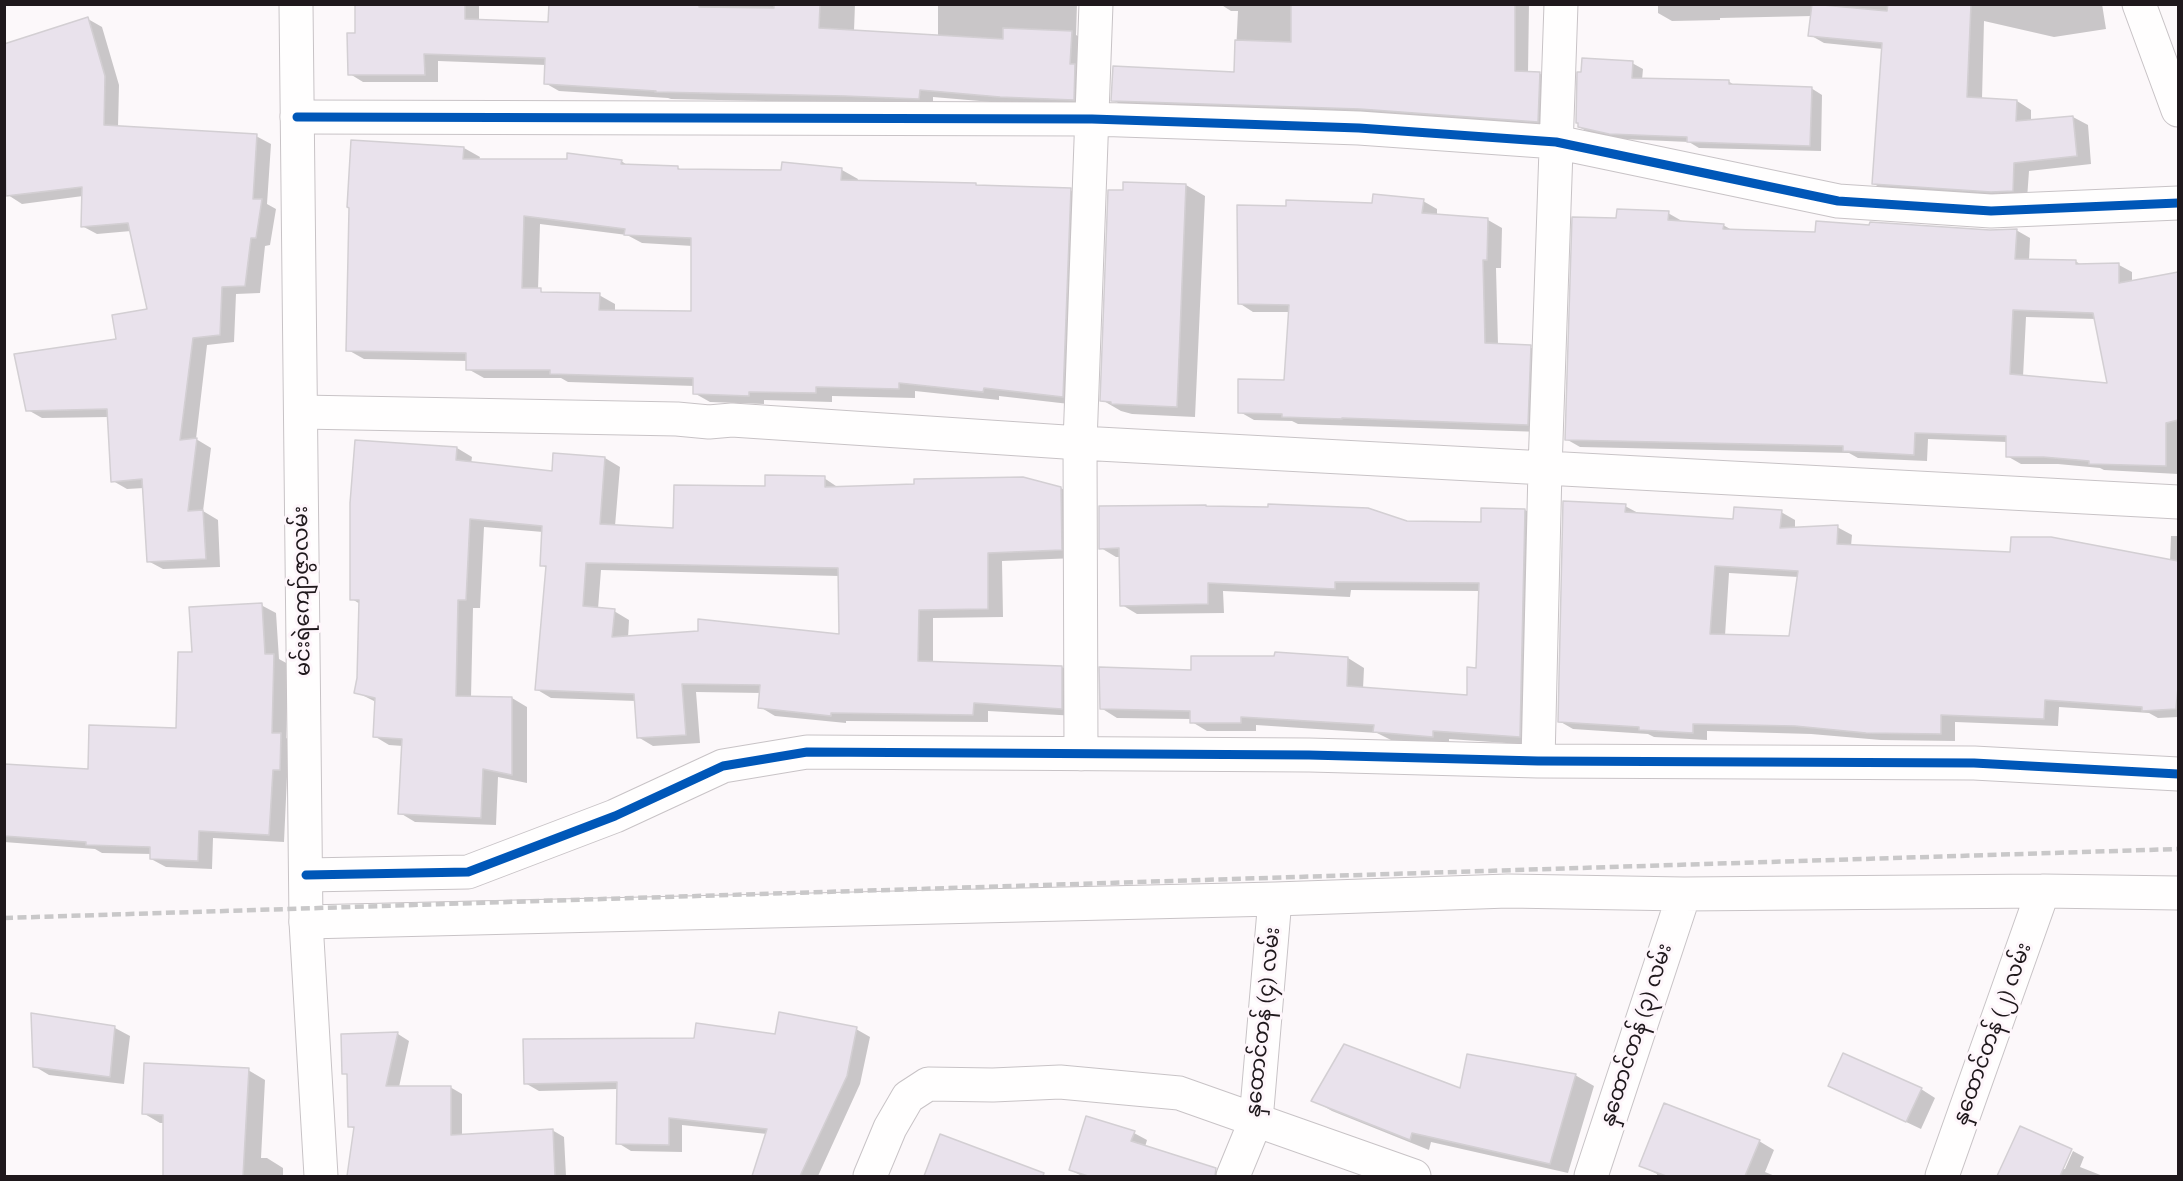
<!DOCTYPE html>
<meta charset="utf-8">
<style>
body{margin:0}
#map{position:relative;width:2183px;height:1181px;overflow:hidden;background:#fcf8fa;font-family:"Source Serif 4",serif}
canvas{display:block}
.frame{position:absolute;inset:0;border:6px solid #1f181c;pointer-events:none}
</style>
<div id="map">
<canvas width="2183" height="1181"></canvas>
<div class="frame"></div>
</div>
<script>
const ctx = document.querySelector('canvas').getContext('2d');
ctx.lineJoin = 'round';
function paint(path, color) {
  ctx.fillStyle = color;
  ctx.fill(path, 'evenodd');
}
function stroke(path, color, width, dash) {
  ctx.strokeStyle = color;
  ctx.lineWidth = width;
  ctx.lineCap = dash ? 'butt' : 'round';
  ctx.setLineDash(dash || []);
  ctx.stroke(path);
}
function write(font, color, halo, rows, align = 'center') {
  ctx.font = font + ' "Source Serif 4","Noto Sans Myanmar",serif';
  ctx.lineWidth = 6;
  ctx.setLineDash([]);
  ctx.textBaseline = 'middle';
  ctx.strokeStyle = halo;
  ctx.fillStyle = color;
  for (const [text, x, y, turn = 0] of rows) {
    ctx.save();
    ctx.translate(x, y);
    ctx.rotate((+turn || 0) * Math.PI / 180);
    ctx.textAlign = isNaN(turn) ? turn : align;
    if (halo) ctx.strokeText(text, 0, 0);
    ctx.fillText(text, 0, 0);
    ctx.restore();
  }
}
const shadow = new Path2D(`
 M4 4H98L99 5H4Z
 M357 4H479V21L549 24 550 4H855L854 31 938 35V4H1077L1076 35 1085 40 1087 107 1015 104 933 97V106L859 103 671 99 668 98 559 91 545 83 546 65 438 61V82H363L350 74 357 35Z
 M1220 4H1529L1528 73H1539L1553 81 1552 129 1127 108 1113 100 1235 73 1238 11H1231Z
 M1658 4H2102L2106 29 2054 37 1984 21 1982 99 2017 101 2031 110V122L2073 117 2088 125 2091 164 2029 171 2027 199 1888 192 1874 184 1883 49 1824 43 1810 35 1812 16 1720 18V20L1672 21 1658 13Z
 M88 19 102 27 119 85 118 127 256 136 271 144 267 204 276 209 270 245 265 246 260 293 236 294 234 342 207 345 196 439 211 448 203 511 218 520 220 567 163 569 148 561 144 488 127 489 113 481 109 417 42 418 28 410 118 340 149 310 131 231 97 234 82 226 83 196 22 204 8 195 7 94 4 88V46Z
 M1632 63 1643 69 1642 80 1728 81 1736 86 1811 88 1822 95 1821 151 1699 148 1689 142 1621 139 1590 133 1579 127Z
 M464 148 480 157 479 160 621 161 629 166 678 168 682 170 782 172 842 170 858 179 857 182 975 185 979 187 1070 190 1086 199 1078 405 999 396V400L915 391V398L832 396V402L764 400V404L710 402 694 393 695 386 568 382 561 378H484L468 369V361L364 359 348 350ZM540 224 627 235 642 243 693 246 692 313 615 312V304L599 295 547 294 538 290Z
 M1186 185 1205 196 1195 417 1132 414 1121 411 1102 400Z
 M1423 201 1437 209V216L1488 220 1502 228 1501 268H1496L1498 345 1530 347 1544 355 1542 432 1298 424 1292 421 1254 420 1240 412 1286 381 1290 312H1253L1239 303 1373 205Z
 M1668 213 1682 221V223L1723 225 1732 230 1816 233 2016 230 2030 238 2029 260 2075 261 2082 265H2119L2132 272V282L2178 273V474L2104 470 2100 468 2058 464H2021L2007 456V442L1928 439 1927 461 1858 458 1849 453 1580 447 1566 439 1618 219ZM2026 317 2096 319 2109 384 2023 377Z
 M457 448 472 457 471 464 553 472 554 454 605 458 620 467 615 526 675 529 766 487 824 478 839 488H1061L1076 497V558L1002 561 1003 617 933 618V663L1062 667 1077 676V716L988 711V722L846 721V723L775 716 760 707 761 693 696 692 700 743 653 746 638 737 636 701 551 698 536 689 547 568 541 565 543 532 484 527 480 608H473L471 698H512L527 707V783L498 777 496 825 415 822 400 813 403 746 389 745 374 736 376 702 356 692 359 678 360 604 352 599ZM601 570 839 576 841 636 628 638 629 620 614 611 598 609Z
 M1625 506 1640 514 1734 521 1781 512 1795 520V529L1837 527 1852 535 1851 546 2170 561 2171 536H2178V717L2158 718 2149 713 2059 707 2058 726 1955 722V741L1881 740 1811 734 1707 731V740L1654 737 1648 734 1573 729 1559 721ZM1729 573 1798 577 1790 637 1725 636Z
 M1525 510 1541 519 1535 745 1449 739V745L1391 740 1377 733 1256 725V731H1207L1192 722V719L1117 718 1101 708 1192 672 1276 658V654L1348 658 1364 668 1363 689 1468 696 1478 669 1480 591 1351 590 1350 597 1223 591 1224 613 1137 614 1122 605 1121 557H1116L1101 548 1406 522 1482 523Z
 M261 605 276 613 279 659 288 664 286 738 295 743V777H287L284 842 213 838 212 869 166 867 151 859 152 854 102 853 95 849 4 842V764L89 770 178 730 193 654Z
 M32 1015 115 1028 130 1036 124 1084 49 1075 34 1066Z
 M856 1029 870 1037 860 1084 818 1176H754L767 1134 682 1125V1152L631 1151 618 1143V1089L539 1091 525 1083 696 1039 776 1036Z
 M398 1034 409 1041 399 1087H450L462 1094V1136L552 1130 564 1137 566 1176H348L355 1129 349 1126V1076L344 1073Z
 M248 1070 265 1080 261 1158H267L283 1168V1176H164V1123H160L143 1113Z
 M1575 1075 1594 1086 1568 1173 1431 1142 1429 1150 1332 1111 1313 1100 1461 1090Z
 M1830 1086 1921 1089 1935 1098 1921 1129Z
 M1134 1133 1147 1140 1145 1147 1181 1162 1176 1176H1082L1070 1170Z
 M941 1136 1018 1168 1014 1176H925Z
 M1759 1141 1774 1150 1765 1172 1775 1176H1657V1174L1641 1166Z
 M2073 1151 2084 1157 2080 1167 2103 1176 2005 1175 2065 1169Z`);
const building = new Path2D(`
 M355 4H465V19L548 22 549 4H699V7L774 8V4L820 5 819 28 1003 39V28L1072 31 1070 64H1075L1074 100 1000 97 920 90 919 99 845 96 655 92 656 91 544 84 545 58 424 54 425 75H348L347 33H355Z
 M1291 4H1515V71L1540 72 1538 122 1360 109 1111 101 1113 66 1234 72 1235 40 1291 42Z
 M1812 4 1887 11 1888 4H1971L1967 97 2017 100 2016 121 2073 116 2077 156 2014 163 2013 191 1991 192 1872 184 1882 43 1808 36Z
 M88 17 105 76 104 125 257 134 253 199H262L256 238H251L245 286 222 287 220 335 193 338 180 440 197 438 188 511 203 510 206 559 147 562 142 479 111 482 107 409 26 411 14 354 116 339 112 315 147 309 128 223 81 227 82 187 6 196 4 44Z
 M1582 58 1633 61 1632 78 1729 80V84L1812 87 1810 146 1687 142V137L1609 134 1578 127V123H1576L1577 72H1581Z
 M351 140 464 147 463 159H567V153L622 160 621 164 678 166V169L781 170 782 162 842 168 841 180 976 183V185L1071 188 1063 397 984 388 983 392 899 383V389L816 387V393L749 392V396L693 394V378L550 374V370H466V353L346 351 349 208 347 207ZM524 216 625 229 624 235 691 238V311L599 310 600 293 541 292V288H522Z
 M1123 182 1186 184 1177 407 1111 404V402L1100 401 1108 190H1123Z
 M1373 194 1424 199 1422 213 1488 218 1487 260H1483L1485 343 1531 345 1528 425 1342 418V419L1282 417V414L1238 413V379L1284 380 1289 305 1238 304 1237 205 1286 206V200L1372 203Z
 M1617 209 1669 211 1668 220 1724 224 1723 229 1815 232 1816 221 1869 225 1870 222 1990 230 2017 229 2015 259 2076 260V264L2119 263V283L2178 272V420L2166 423V466L2089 464V461L2043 457H2006V436L1915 433 1914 455 1843 451V446L1565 440 1572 217 1616 218ZM2013 310 2093 313 2107 383 2010 374Z
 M355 440 457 447 456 460 552 471 553 453 605 457 600 524 673 528 674 485 765 486V475L825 476V487L914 484V479L1023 477 1061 487 1062 550 988 553V609L919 610 918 661 1062 666V709L974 703 973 715 831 713V716L758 708 760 685 682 684 686 735 637 738 634 694 535 690 546 566H540L542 526 470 519 466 600H458L456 696 512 697V775L483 769 481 818 398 814 402 739 373 737 375 698 354 693 357 678 359 600H350V503ZM586 563 838 568 839 634 698 619V631L612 637 615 609 583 606Z
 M1563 501 1626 504 1625 512 1733 519 1734 507 1782 510 1780 528 1838 525 1837 544 2010 552 2011 537H2051L2178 561V687L2176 709 2142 711V707L2045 700 2044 719 1941 715V734L1866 733 1795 726 1693 724V733L1639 730V727L1558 722ZM1715 566 1798 571 1789 636 1710 634Z
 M1268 504 1368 508 1407 521 1481 522V508L1525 509 1520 737 1433 731V737L1373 732 1374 725 1241 717V723H1190V711L1100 709 1099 667 1191 670V656H1274L1275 652 1348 657 1347 686 1467 695V667L1476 668 1479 583 1335 582V589L1208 583V604L1120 606 1119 548 1099 549V506L1206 505V506L1268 507Z
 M262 603 265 654H274L272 733H281L280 770H273L269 835 199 831 198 861 150 859V847L86 845V842L4 836V764L88 769 89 725 176 728 178 652H192L189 607Z
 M779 1012 857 1027 847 1076 800 1176H752L767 1129 669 1118V1145L616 1144 617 1082 524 1084 523 1039 694 1038 696 1023 775 1034Z
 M31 1013 115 1026 110 1077 33 1067Z
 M398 1032 386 1086H451V1135L553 1129 555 1176H347L354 1127H348L347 1074H342L341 1034Z
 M1344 1044 1460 1088 1467 1054 1576 1074 1550 1164 1412 1133 1410 1140 1311 1101Z
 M1843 1053 1922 1088 1906 1122 1828 1086Z
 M144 1063 249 1068 243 1176H163V1115L142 1114Z
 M1664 1103 1760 1140 1745 1176H1666L1639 1166Z
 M1086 1116 1135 1131 1131 1141 1216 1168 1215 1176H1088L1069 1170Z
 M2020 1126 2072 1149 2060 1176H1997Z
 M940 1134 1044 1173 1043 1176H924Z`);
const minor = new Path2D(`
 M2139 4 2178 110
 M297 117 1092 119 1359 128 1556 142 1838 201 1991 211 2178 203
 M301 412 677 419 709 422 732 420 1080 443 2178 502
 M1081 754 1080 443 1096 4
 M1538 761 1545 469 1561 4
 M306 875 468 872 615 816 723 766 807 752 1309 755 1538 761 1974 763 2178 774
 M306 922 1275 899 1508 891 1684 894 2043 891 2178 893
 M870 1176 890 1128 908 1097 928 1084 993 1085 1060 1082 1179 1093 1414 1176
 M1233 1176 1256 1120 1275 899
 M1591 1176 1684 894
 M1942 1176 2043 891`);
const tertiary = new Path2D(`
 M296 4 306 922 321 1176`);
const rail = new Path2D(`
 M4 918 2178 849`);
const cycleway = new Path2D(`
 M297 117 1092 119 1359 128 1556 142 1838 201 1991 211 2178 203
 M306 875 468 872 615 816 723 766 807 752 1309 755 1538 761 1974 763 2178 774`);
const streetNames = [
 ["မင်းရဲကျော်ဇွာလမ်း",303,591,-91],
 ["နှထောင်တန် (၄) လမ်း",1264,1022,-84],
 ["နှထောင်တန် (၂) လမ်း",1993,1034,-70],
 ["နှထောင်တန် (၃) လမ်း",1637,1035,-72]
];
paint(shadow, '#0003');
paint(building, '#e9e2ec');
stroke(building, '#d3cfd3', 1.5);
stroke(minor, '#c8c3c6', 35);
stroke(tertiary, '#c8c3c6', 35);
stroke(minor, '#fffefe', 33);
stroke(tertiary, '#fffefe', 33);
stroke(rail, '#c9c8c9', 4.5, [9, 4.5]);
stroke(cycleway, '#0057b8', 9);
write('21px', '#1f181c', '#fef6fb', streetNames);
</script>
